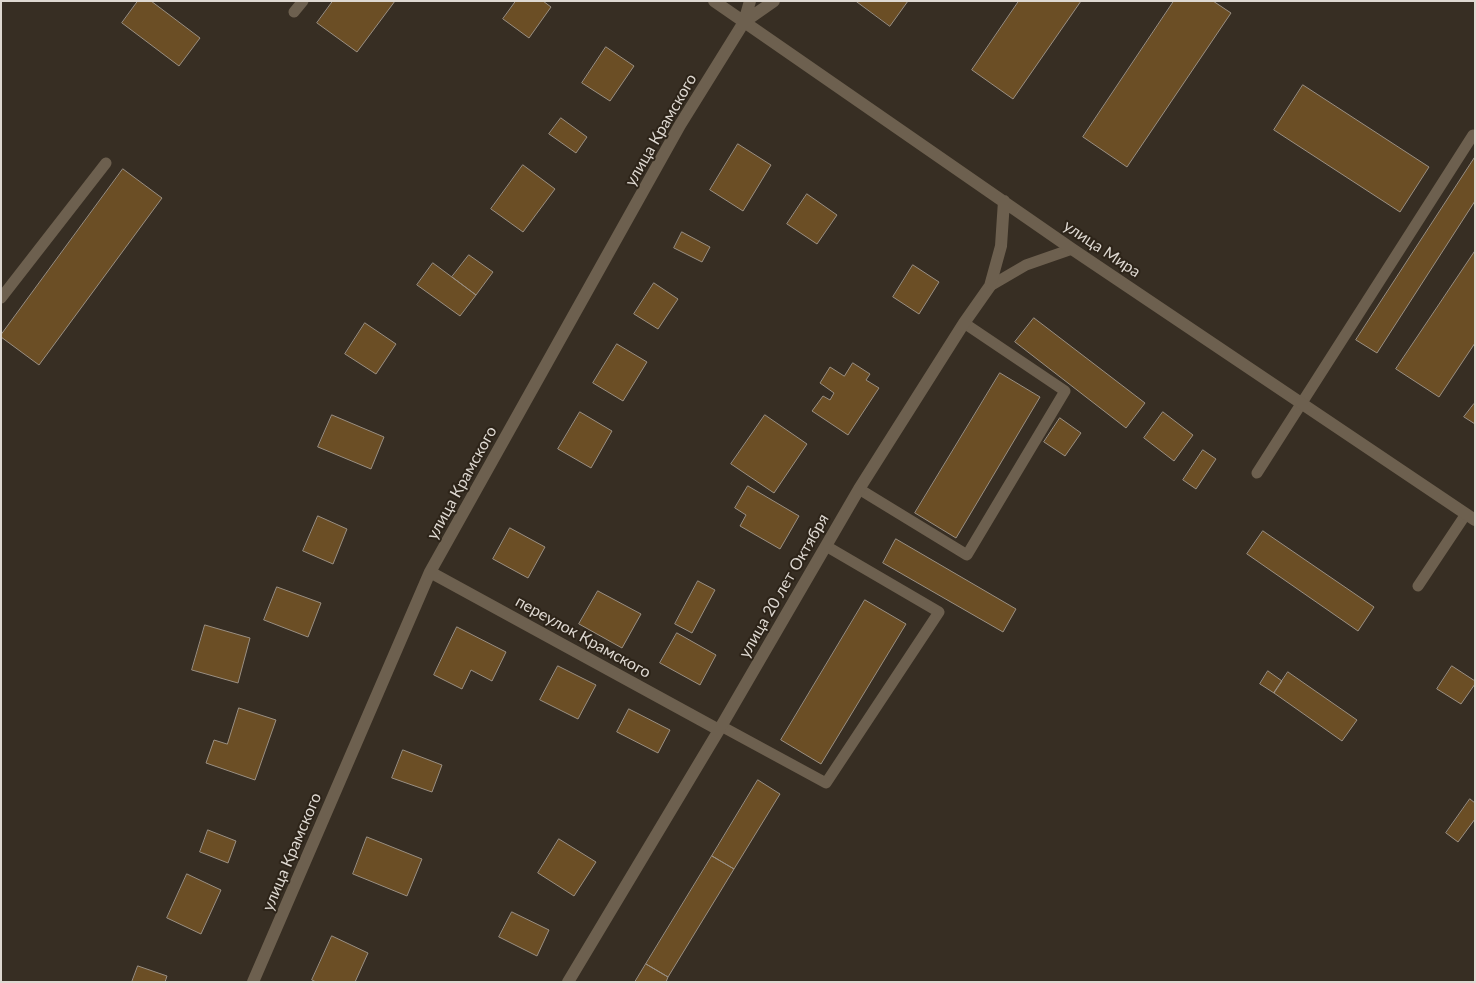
<!DOCTYPE html>
<meta charset="utf-8">
<style>
body{margin:0}
#map{position:relative;width:1476px;height:983px;overflow:hidden;background:#372e23;font-family:Lato,sans-serif}
canvas{display:block}
.frame{position:absolute;inset:0;border:2px solid #ded8d1;pointer-events:none}
</style>
<div id="map">
<canvas width="1476" height="983"></canvas>
<div class="frame"></div>
</div>
<script>
const ctx = document.querySelector('canvas').getContext('2d');
ctx.lineJoin = 'round';
function paint(path, color) {
  ctx.fillStyle = color;
  ctx.fill(path, 'evenodd');
}
function stroke(path, color, width, dash) {
  ctx.strokeStyle = color;
  ctx.lineWidth = width;
  ctx.lineCap = dash ? 'butt' : 'round';
  ctx.setLineDash(dash || []);
  ctx.stroke(path);
}
function write(font, color, halo, rows, align = 'center') {
  ctx.font = font + ' Lato,sans-serif';
  ctx.lineWidth = 4;
  ctx.setLineDash([]);
  ctx.textBaseline = 'middle';
  ctx.strokeStyle = halo;
  ctx.fillStyle = color;
  for (const [text, x, y, turn = 0] of rows) {
    ctx.save();
    ctx.translate(x, y);
    ctx.rotate((+turn || 0) * Math.PI / 180);
    ctx.textAlign = isNaN(turn) ? turn : align;
    if (halo) ctx.strokeText(text, 0, 0);
    ctx.fillText(text, 0, 0);
    ctx.restore();
  }
}
const building = new Path2D(`
 M138 1H151L200 38 179 66 122 23Z
 M333 1H395L357 52 317 23Z
 M516 1H543L551 7 529 38 503 19Z
 M856 1H908L890 26Z
 M1019 1H1081L1013 99 972 70Z
 M1174 1H1213L1231 13 1127 167 1083 137Z
 M606 47 634 66 610 101 582 83Z
 M1303 85 1429 167 1400 212 1274 130Z
 M561 118 587 137 576 153 549 134Z
 M738 144 771 165 743 211 710 190Z
 M1475 157V201L1377 353 1356 340Z
 M523 165 555 189 523 232 491 209Z
 M123 169 162 198 39 365 1 337V335Z
 M807 194 837 215 817 244 787 224Z
 M682 232 710 247 702 262 674 248Z
 M1475 251V343L1439 397 1396 369Z
 M469 255 493 272 476 295 452 277Z
 M433 263 476 295 460 316 417 285Z
 M913 265 939 282 919 314 893 297Z
 M654 283 678 299 658 329 634 314Z
 M1034 318 1145 403 1126 428 1015 342Z
 M365 323 396 344 376 374 345 354Z
 M617 344 647 362 623 401 593 383Z
 M853 363 870 374 866 380 879 388 848 435 812 411 823 396 830 400 834 393 820 383 830 367 844 376Z
 M1000 373 1040 397 956 538 915 513Z
 M1474 404 1475 405V424L1464 417Z
 M580 412 612 431 591 468 558 449Z
 M1163 412 1193 435 1174 461 1144 438Z
 M332 415 384 437 371 469 318 447Z
 M765 415 807 444 774 493 731 464Z
 M1060 418 1081 433 1065 456 1044 442Z
 M1203 450 1216 459 1196 489 1183 480Z
 M748 486 799 516 780 549 740 526 746 515 735 508Z
 M318 516 347 529 333 564 303 551Z
 M510 528 545 547 528 578 493 559Z
 M1263 531 1374 607 1358 631 1247 554Z
 M896 539 1016 609 1003 632 883 563Z
 M698 581 715 590 692 633 675 624Z
 M277 587 321 603 308 637 264 620Z
 M598 591 641 614 622 648 579 624Z
 M865 600 906 624 821 764 781 740Z
 M205 625 250 638 238 683 192 670Z
 M457 627 506 652 492 681 471 670 462 689 434 675Z
 M677 633 716 655 700 685 660 663Z
 M558 666 596 685 578 719 540 700Z
 M1452 666 1475 681V684L1461 704 1437 689Z
 M1268 671 1282 681 1274 693 1260 684Z
 M1288 672 1357 720 1342 741 1274 693Z
 M239 708 276 720 255 780 206 763 214 740 227 744Z
 M629 709 670 730 658 753 617 732Z
 M403 750 442 765 432 792 392 778Z
 M758 780 780 794 734 869 712 856Z
 M1470 799 1475 803V819L1458 842 1446 833Z
 M208 830 236 841 228 863 200 852Z
 M367 837 422 859 407 896 353 874Z
 M559 839 596 862 574 896 538 873Z
 M712 856 734 869 668 977 646 964Z
 M187 874 221 890 201 934 167 918Z
 M512 912 549 930 537 956 499 937Z
 M332 936 368 953 355 982H316L312 980Z
 M646 964 668 977 666 982H635Z
 M138 966 167 976 165 982H132Z`);
const lane = new Path2D(`
 M294 12 303 1
 M990 286 1026 265 1072 249
 M1 298 106 163
 M1257 473 1473 135
 M859 489 967 555 1065 391 964 323
 M1418 586 1466 514
 M721 726 826 783 939 612 826 546`);
const street = new Path2D(`
 M714 1 1072 249 1475 520
 M744 22 774 1
 M430 572 719 730
 M253 982 430 572 680 125 744 22 750 1
 M568 982 719 730 859 489 964 323 990 286 1001 246 1004 201`);
const streetNames = [
 ["улица Крамского",661,130,-60],
 ["улица Мира",1102,249,34],
 ["улица Крамского",462,483,-61],
 ["улица 20 лет Октября",784,586,-60],
 ["переулок Крамского",583,637,29],
 ["улица Крамского",292,852,-67]
];
paint(building, '#6b4e25');
stroke(building, '#9a8f82', 1);
stroke(lane, '#6d604f', 11);
stroke(street, '#6d604f', 12);
write('16px', '#ded8d1', '#2d2419', streetNames);
</script>
